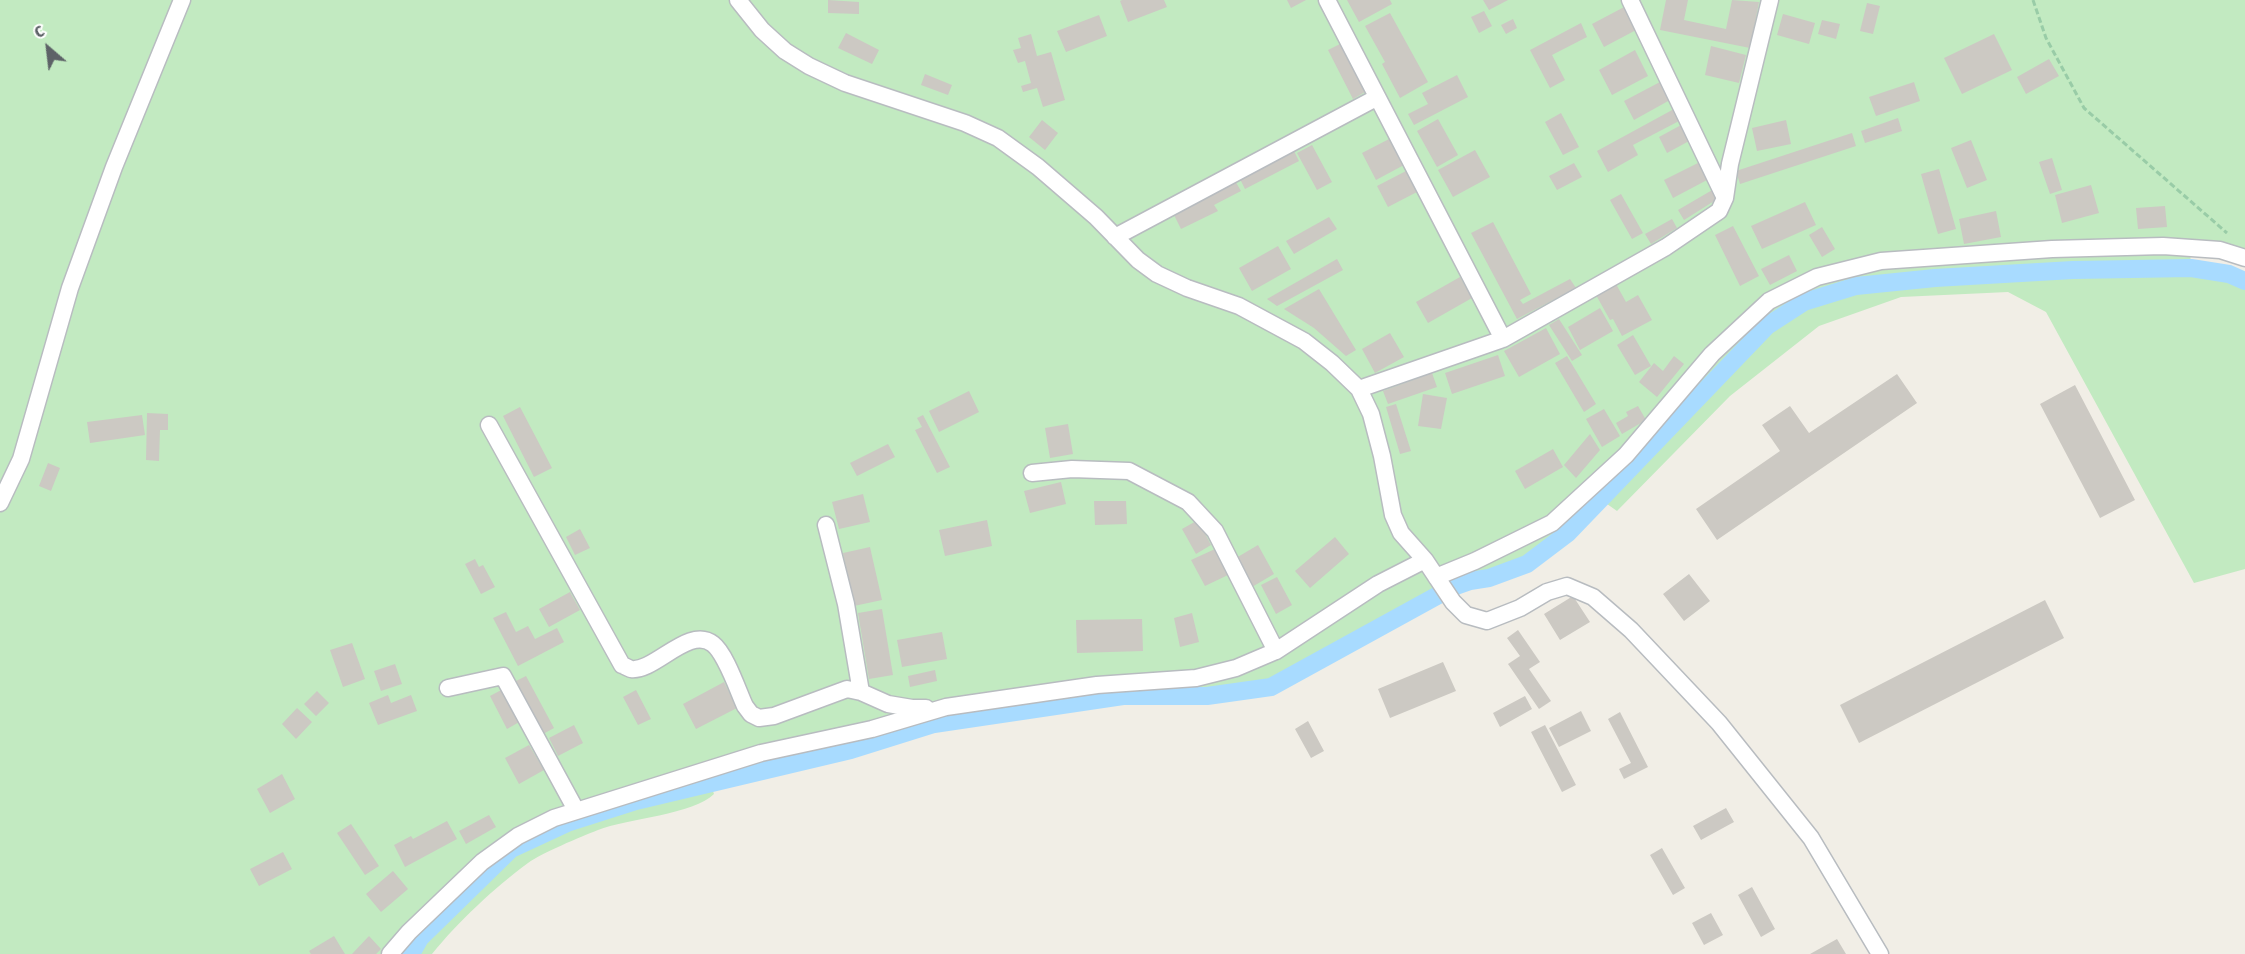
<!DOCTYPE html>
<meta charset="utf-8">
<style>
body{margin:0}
#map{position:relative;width:2245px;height:954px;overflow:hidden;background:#f1eee6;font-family:"Fira Sans Condensed",sans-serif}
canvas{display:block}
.north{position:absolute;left:18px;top:18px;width:60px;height:60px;-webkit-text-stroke:4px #fff;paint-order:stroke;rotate:332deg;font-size:16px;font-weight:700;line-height:24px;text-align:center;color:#5d6267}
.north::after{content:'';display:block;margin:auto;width:21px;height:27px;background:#5d6267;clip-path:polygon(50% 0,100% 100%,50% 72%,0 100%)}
</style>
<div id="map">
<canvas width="2245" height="954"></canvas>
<div class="north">С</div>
</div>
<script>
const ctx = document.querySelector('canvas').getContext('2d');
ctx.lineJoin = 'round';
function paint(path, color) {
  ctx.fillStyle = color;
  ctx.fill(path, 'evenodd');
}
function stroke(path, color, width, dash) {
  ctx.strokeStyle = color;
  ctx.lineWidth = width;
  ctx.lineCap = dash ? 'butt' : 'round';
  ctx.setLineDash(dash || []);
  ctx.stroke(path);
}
const green = new Path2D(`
 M0 0H2245V258L2190 248 2191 268 2229 274 2245 281V569L2194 583 2046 312 2008 292 1901 297 1819 326 1730 396 1617 511 1600 499 1568 533 1527 564 1489 578 1470 581 1453 587 1271 687 1207 696H1123L934 724 851 750 710 783 714 794C695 814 626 819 598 830 580 837 542 853 528 863 494 888 458 922 432 954H0Z`);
const canal = new Path2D(`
 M411 954 420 938 511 849 567 823 636 801 851 750 934 724 1123 696H1207L1271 687 1453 587 1470 581 1489 578 1527 564 1568 533 1767 326 1804 302 1856 286 1935 278 2073 270 2191 268 2229 274 2245 281`);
const building = new Path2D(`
 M828 0 859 2V14L828 13Z
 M1122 0H1164L1167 7 1128 22 1120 1Z
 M1287 0H1306L1291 8Z
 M1347 0H1390L1392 4 1359 22Z
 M1483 0H1508L1489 10Z
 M1666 0H1688L1684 20 1726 29 1732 0 1759 2 1750 48 1660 30Z
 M1867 3 1880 6 1873 34 1860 31Z
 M1626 6 1638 29 1604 47 1592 24Z
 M1484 11 1492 26 1479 33 1471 17Z
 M1390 13 1428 82 1400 98 1382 64 1385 62 1365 26Z
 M1783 14 1815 23 1809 44 1777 35Z
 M1099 15 1107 36 1066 52 1057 31Z
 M1513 19 1517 28 1506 34 1501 25Z
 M1822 20 1840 24 1836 39 1818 34Z
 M1581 23 1587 37 1552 55 1565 80 1550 88 1530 50Z
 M846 33 879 50 872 64 838 48Z
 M1031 34 1037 56 1051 52 1065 100 1043 107 1037 88 1023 92 1021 86 1031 83 1025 61 1018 63 1013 50 1021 48 1018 38Z
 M1994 34 2012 70 1962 94 1944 58Z
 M1340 44 1365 92 1353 99 1328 50Z
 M1711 46 1746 55 1739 83 1705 75Z
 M1635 50 1648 76 1612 95 1599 70Z
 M2049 59 2059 76 2026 94 2017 77Z
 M925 74 952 85 948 95 921 85Z
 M1457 75 1468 97 1414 125 1408 114 1428 104 1422 93Z
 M1660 82 1670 100 1634 120 1624 101Z
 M1914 82 1920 101 1876 116 1869 97Z
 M1674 109 1681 120 1633 145 1638 155 1608 172 1597 151Z
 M1561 113 1579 147 1563 155 1545 122Z
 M1898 118 1902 131 1865 143 1861 131Z
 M1438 119 1458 155 1437 167 1417 131Z
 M1042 120 1058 133 1045 150 1029 137Z
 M1786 120 1791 144 1757 151 1752 128Z
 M1683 124 1691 140 1667 153 1659 137Z
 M1852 133 1856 146 1740 184 1736 171Z
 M1391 138 1404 165 1376 180 1362 153Z
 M1971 140 1987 180 1967 188 1951 148Z
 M1312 145 1332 182 1317 190 1297 153Z
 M1293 149 1299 161 1245 189 1239 177Z
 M1475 150 1490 177 1453 197 1438 170Z
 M2052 158 2062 190 2050 194 2039 162Z
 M1700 162 1709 179 1673 198 1664 180Z
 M1574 163 1582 177 1557 190 1549 176Z
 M1939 169 1956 229 1938 234 1921 174Z
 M1406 171 1417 192 1388 207 1377 186Z
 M1234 179 1241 191 1214 205 1218 211 1181 229 1172 211Z
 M2091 185 2099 213 2062 223 2055 195Z
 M1714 189 1719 198 1684 220 1678 210Z
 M1621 194 1643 233 1632 239 1610 200Z
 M1805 202 1816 225 1762 249 1751 226Z
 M2165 206 2167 227 2138 229 2136 208Z
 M1996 211 2001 237 1964 244 1959 219Z
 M1329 217 1337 229 1294 254 1286 241Z
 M1672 219 1677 228 1651 244 1645 234Z
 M1493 222 1531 294 1520 300 1523 304 1570 279 1576 288 1517 319 1471 233Z
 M1733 226 1759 276 1740 286 1715 235Z
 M1822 227 1835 249 1822 257 1809 235Z
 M1278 246 1291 269 1252 291 1239 268Z
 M1789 255 1797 271 1770 285 1761 269Z
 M1337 259 1343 270 1277 306 1267 299Z
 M1460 277 1472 298 1428 323 1416 302Z
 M1616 284 1626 302 1638 295 1652 320 1622 336 1613 319 1610 320 1596 295Z
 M1319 289 1356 350 1346 356 1314 328 1284 309Z
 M1600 308 1613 331 1580 350 1568 327Z
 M1559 319 1582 355 1572 361 1549 325Z
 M1546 328 1560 354 1519 377 1504 351Z
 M1390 333 1404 357 1375 373 1362 349Z
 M1633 335 1651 366 1635 375 1617 345Z
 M1498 355 1505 376 1452 394 1445 373Z
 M1567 356 1596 404 1584 412 1555 363Z
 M1674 356 1684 364 1657 397 1639 382 1654 363 1663 371Z
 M1432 373 1437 387 1388 404 1383 391Z
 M1897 374 1917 403 1717 540 1696 509 1780 451 1762 425 1790 406 1809 433Z
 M2075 385 2135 500 2100 518 2040 404Z
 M969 391 979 412 939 432 929 411Z
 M1423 394 1447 398 1441 429 1418 426Z
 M1396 404 1411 451 1400 454 1386 407Z
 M1638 406 1646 420 1622 434 1616 423 1628 416 1626 412Z
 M520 407 552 468 534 477 503 416Z
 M1604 409 1620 436 1602 447 1586 419Z
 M147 413 168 414V430H160L159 461 146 460Z
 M142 415 145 435 90 443 87 422Z
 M923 415 950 467 937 473 915 430 922 427 917 418Z
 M1068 424 1073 454 1050 458 1045 428Z
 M1590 434 1600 450 1576 478 1564 465Z
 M888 444 895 457 857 476 850 463Z
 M1553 449 1563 467 1525 489 1515 471Z
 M48 463 60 468 51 491 39 486Z
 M1061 482 1066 504 1030 513 1024 491Z
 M863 494 870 522 839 529 832 502Z
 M1094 501H1126L1127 524 1095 525Z
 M987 520 992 546 945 556 939 530Z
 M1198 520 1211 545 1196 554 1182 529Z
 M580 529 590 548 575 555 566 537Z
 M1335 537 1349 554 1310 588 1295 571Z
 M1258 545 1274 574 1252 587 1236 558Z
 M870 547 882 600 854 606 843 553Z
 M1215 549 1228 575 1205 586 1191 560Z
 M475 559 479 567 483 565 495 587 481 594 465 564Z
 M1689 574 1710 601 1684 621 1663 594Z
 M1277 577 1292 605 1276 614 1261 585Z
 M570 592 580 610 549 627 539 609Z
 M1573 596 1590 622 1560 640 1544 614Z
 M2045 600 2064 638 1859 743 1840 705Z
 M882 609 893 675 869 679 858 613Z
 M506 612 516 632 528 626 535 639 557 628 564 642 518 666 493 618Z
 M1192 613 1199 642 1180 647 1174 618Z
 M1142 619 1143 651 1077 653 1076 620Z
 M1518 630 1540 662 1529 669 1551 701 1539 709 1508 664 1520 656 1507 638Z
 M942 632 947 659 902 667 897 640Z
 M352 643 365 679 343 687 330 650Z
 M1443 662 1456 691 1390 718 1378 689Z
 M395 664 402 684 381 691 374 671Z
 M935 670 937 681 910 687 908 676Z
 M526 676 554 728 543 734 514 682Z
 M724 682 737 708 696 729 683 704Z
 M505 688 521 721 507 729 490 696Z
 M636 690 651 719 638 725 623 697Z
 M317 691 329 703 316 716 304 704Z
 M388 695 391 703 411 695 417 711 378 725 369 703Z
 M1525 696 1532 709 1500 727 1493 713Z
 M297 708 312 722 296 739 282 724Z
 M1581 711 1591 731 1559 747 1549 728Z
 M1620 712 1648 767 1624 779 1619 769 1631 763 1608 719Z
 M1308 721 1324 751 1311 758 1295 729Z
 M574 725 583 743 558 756 549 738Z
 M1545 725 1576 785 1562 792 1531 732Z
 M529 745 544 770 519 784 505 758Z
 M282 774 295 799 270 813 257 789Z
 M1726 808 1734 822 1701 840 1693 826Z
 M489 815 496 827 466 844 459 831Z
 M447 821 457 839 405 867 394 845 411 836 413 839Z
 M351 824 379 866 365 875 337 833Z
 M1662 848 1685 888 1673 895 1650 855Z
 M283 852 292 869 259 886 250 869Z
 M393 871 408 889 381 912 366 894Z
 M1752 887 1775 929 1761 937 1738 895Z
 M1711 913 1723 935 1704 945 1692 923Z
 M334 936 345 954H311L309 951Z
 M369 936 381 949 376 954H352Z
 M1837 939 1846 954H1810Z`);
const path = new Path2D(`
 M2033 0 2046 38 2084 108 2227 233`);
const minor = new Path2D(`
 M738 0 762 30 785 51 809 66 845 83 965 123 998 138 1038 167 1096 217 1138 260 1157 274 1187 288 1239 306 1304 341 1332 363 1359 389 1371 414 1382 456 1393 515 1401 533 1425 560 1453 602 1466 615 1487 621 1520 608 1547 592 1567 586 1593 597 1631 630 1719 723 1811 838 1880 954
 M1327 0 1503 339 1359 389
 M1630 0 1725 198
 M1115 237 1376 98
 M1503 339 1666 247 1719 211 1725 198 1730 164 1770 0
 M489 425 622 665C623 665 630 669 631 669 655 672 689 625 713 644 726 654 738 691 745 706L751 714 759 718 774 716 847 689 861 692 888 704 912 708H926
 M1032 473 1072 469 1129 471 1188 502 1215 531 1276 651
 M0 503 21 459 70 288 114 167 182 0
 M826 525 846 604 861 692
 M1436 577 1475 561 1552 523 1626 455 1712 354 1769 301 1817 277 1881 261 2052 249 2163 246 2220 250 2245 258
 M448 688 503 676 576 810
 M390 954 409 932 482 862 518 836 554 818 761 753 872 729 946 707 1097 685 1196 678 1236 668 1276 651 1378 584 1425 560`);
paint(green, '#c2eac1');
stroke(canal, '#a8dbff', 18);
paint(building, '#ccc9c3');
stroke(minor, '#b8bcc0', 19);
stroke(path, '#99cca7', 3, [6, 3]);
stroke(minor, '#fff', 16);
</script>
